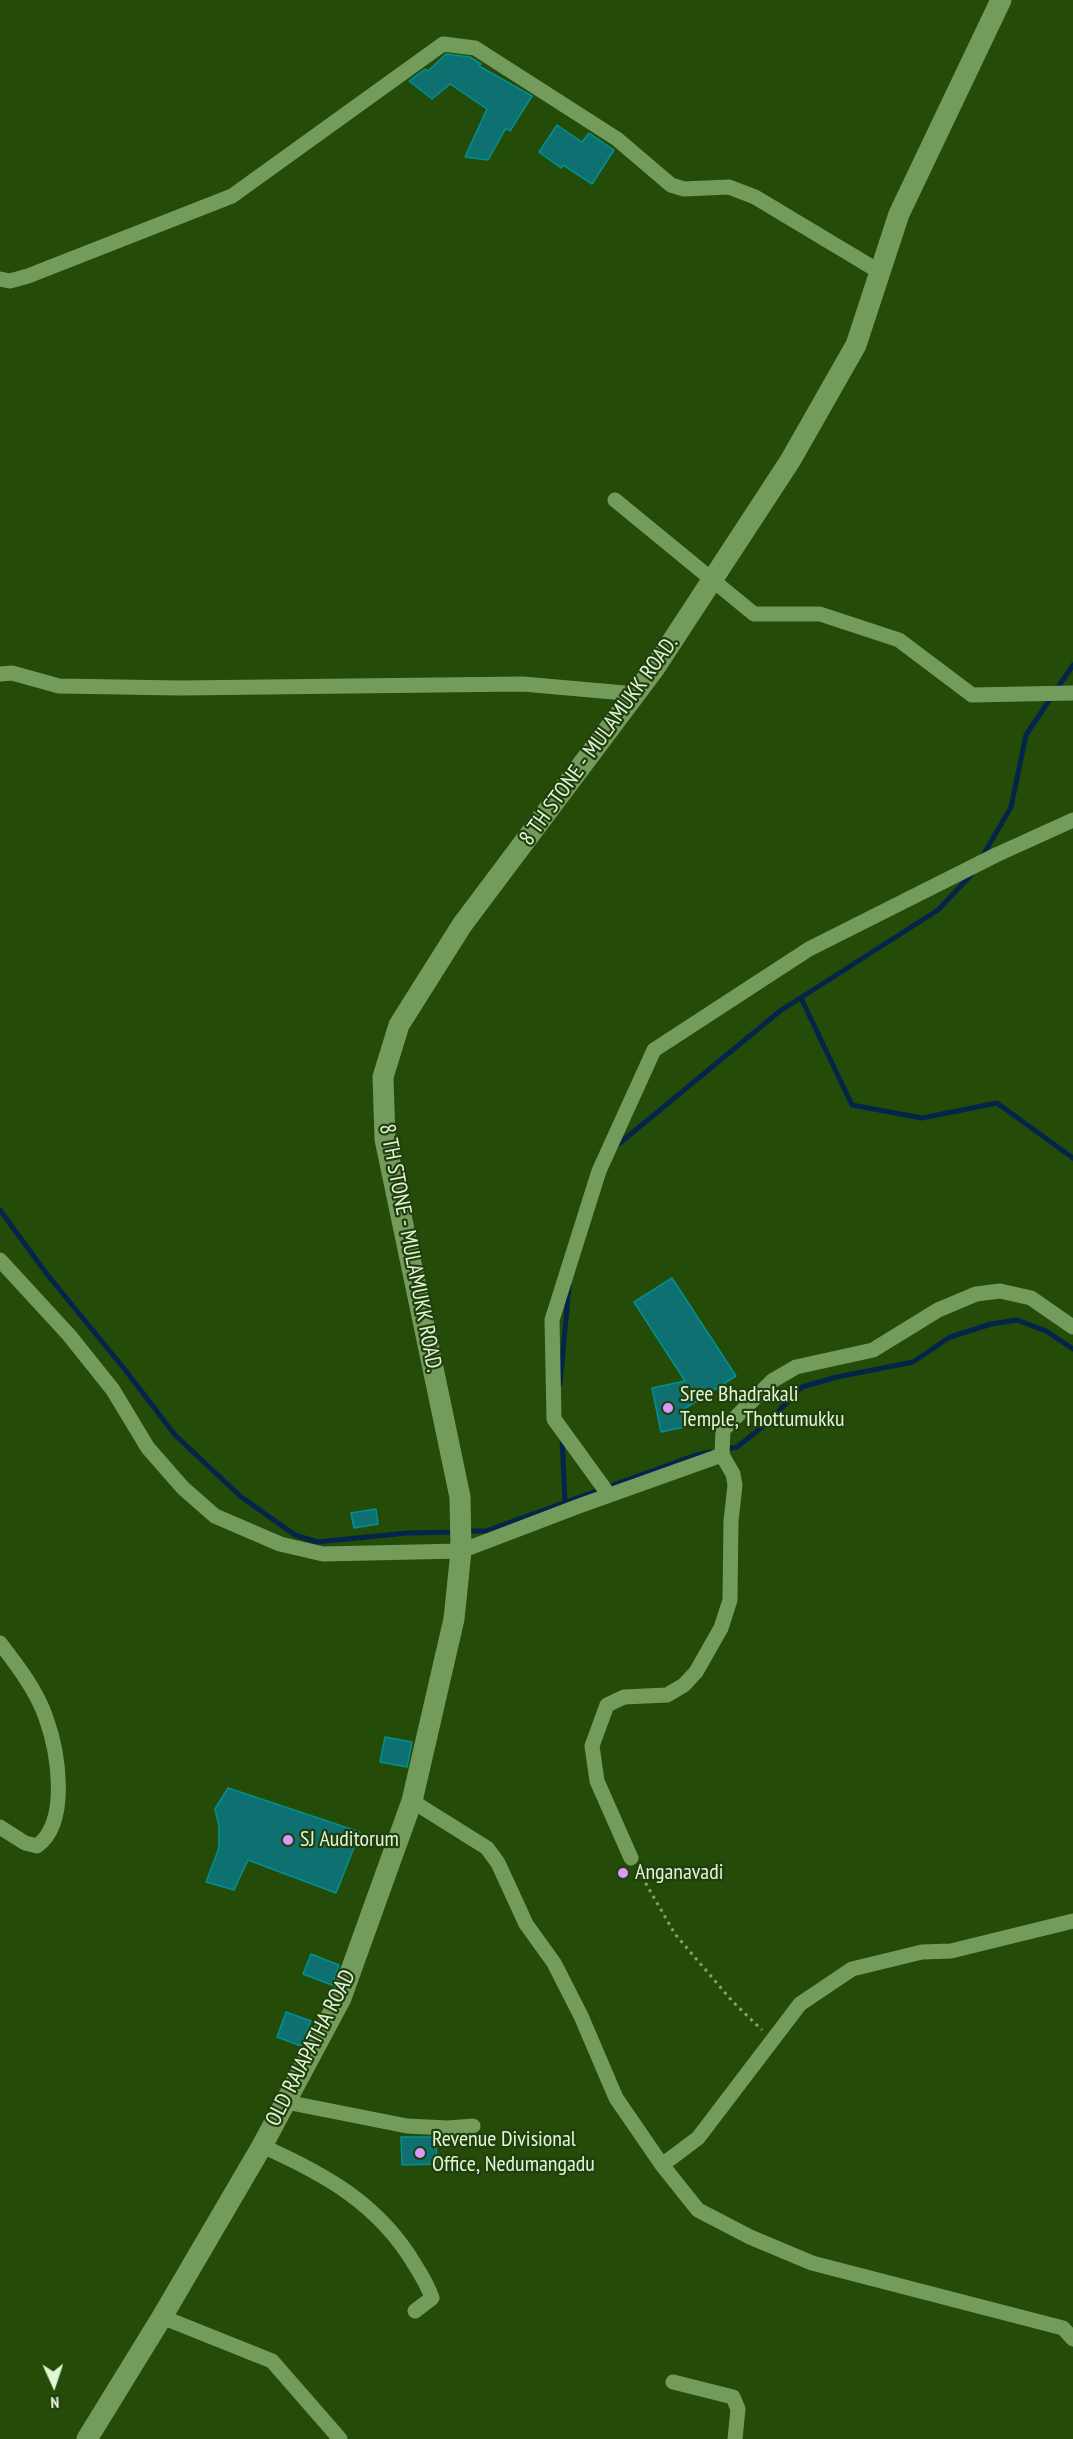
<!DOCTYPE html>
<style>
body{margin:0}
#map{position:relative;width:1073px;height:2439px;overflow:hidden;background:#254b08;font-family:"PT Sans Narrow",sans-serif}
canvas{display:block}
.north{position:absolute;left:24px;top:2355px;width:60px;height:60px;-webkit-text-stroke:4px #213e0e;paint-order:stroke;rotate:177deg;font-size:16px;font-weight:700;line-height:24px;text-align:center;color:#e0f6d4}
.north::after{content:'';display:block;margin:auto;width:21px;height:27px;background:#e0f6d4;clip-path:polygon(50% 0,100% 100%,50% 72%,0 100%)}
</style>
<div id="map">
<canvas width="1073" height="2439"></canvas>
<div class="north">N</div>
</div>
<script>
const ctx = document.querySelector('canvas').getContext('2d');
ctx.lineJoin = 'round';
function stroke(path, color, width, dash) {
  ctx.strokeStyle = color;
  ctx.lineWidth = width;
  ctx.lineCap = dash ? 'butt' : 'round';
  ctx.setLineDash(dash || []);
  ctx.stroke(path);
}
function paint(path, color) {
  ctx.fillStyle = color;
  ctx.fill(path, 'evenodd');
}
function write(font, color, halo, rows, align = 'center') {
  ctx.font = font + ' "PT Sans Narrow",sans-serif';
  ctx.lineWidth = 4.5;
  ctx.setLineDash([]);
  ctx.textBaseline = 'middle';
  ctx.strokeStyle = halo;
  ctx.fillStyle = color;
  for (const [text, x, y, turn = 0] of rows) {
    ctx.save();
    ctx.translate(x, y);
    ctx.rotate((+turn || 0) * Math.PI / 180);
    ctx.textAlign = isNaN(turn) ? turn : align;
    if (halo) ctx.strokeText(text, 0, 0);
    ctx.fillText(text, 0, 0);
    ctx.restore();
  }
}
const stream = new Path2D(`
 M982 857 1011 807 1026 735 1073 665
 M801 998 852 1105 922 1118 997 1103 1073 1158
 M615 1147 780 1011 938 910 973 873
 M0 1210 46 1273 126 1371 175 1435 240 1496 295 1535 317 1542 407 1533 457 1532
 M560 1384 569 1286
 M562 1438 565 1502
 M725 1449 737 1447 766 1424 802 1387 837 1377 913 1362 950 1337 991 1324 1017 1320 1046 1331 1073 1349
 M466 1531H486L693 1456 710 1452`);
const building = new Path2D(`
 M446 54 470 57 481 64 479 66 532 96 510 131 506 128 488 160 465 157 487 109 450 84 432 99 409 81 425 69 428 71Z
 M557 125 582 142 589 133 614 150 592 184 563 165 561 168 539 152Z
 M672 1278 736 1376 681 1411 685 1427 661 1432 652 1388 685 1381 634 1302Z
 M376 1509 378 1524 354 1528 351 1513Z
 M385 1737 412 1742 407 1767 380 1762Z
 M228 1788 360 1832 336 1893 248 1860 234 1890 206 1882 219 1848V1826L215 1809Z
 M311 1954 339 1965 332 1985 303 1974Z
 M286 2012 311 2021 301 2046 277 2037Z
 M401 2137H436L437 2164 402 2165Z`);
const path = new Path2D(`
 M638 1870 675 1934 733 2002 762 2030`);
const street = new Path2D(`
 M0 279 10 281 28 276 232 196 443 44 475 48 617 139 671 185 684 189 729 187 755 197 880 272
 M615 500 754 614H820L899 640 972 695 1073 693
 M0 674 12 673 59 686 180 688 523 684 636 694
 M0 1260 69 1335 113 1390 148 1448 183 1488 215 1516 280 1544 323 1554 461 1551 579 1506 722 1455
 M722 1455 723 1430 772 1381 796 1367 873 1350 938 1310 976 1294 1000 1291 1031 1298 1073 1327
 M609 1495 554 1419 552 1320 599 1171 654 1050 809 949 996 855 1073 820
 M0 1643C17 1665 37 1691 46 1718 58 1751 70 1822 37 1846L25 1843 0 1827
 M412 1801 487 1848 498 1863 526 1924 554 1963 581 2016 616 2098 662 2165 698 2138 800 2004 852 1969 922 1952 951 1951 1073 1921
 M631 1858 597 1781 592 1746 607 1705 624 1697 667 1695 684 1685 696 1672 721 1628 730 1600 731 1521 735 1485 733 1474 722 1455
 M286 2102 407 2126 448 2128 473 2126
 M262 2146C325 2174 379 2204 415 2265 422 2276 428 2286 432 2298L415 2311
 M662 2165 698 2210 750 2237 812 2263 1063 2328 1073 2339
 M162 2317 272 2361 340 2439
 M673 2382 733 2397 738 2409 735 2439`);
const secondary = new Path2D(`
 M87 2439 162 2317 262 2146 341 1998 412 1801 454 1619 461 1551 460 1497 385 1139 383 1077 399 1025 462 925 654 669 790 461 856 345 899 214 1001 0`);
const markers = [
 [668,1408,6,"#da9af6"],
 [288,1840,6,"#da9af6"],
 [623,1873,6,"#da9af6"],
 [420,2153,6,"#da9af6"]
];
const streetNames = [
 ["8 TH STONE - MULAMUKK ROAD.",599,741,-54],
 ["8 TH STONE - MULAMUKK ROAD.",410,1248,79],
 ["OLD RAJAPATHA ROAD",311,2048,-63]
];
const poiNames = [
 ["Sree Bhadrakali",680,1395],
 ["Temple, Thottumukku",680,1420],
 ["SJ Auditorum",300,1840],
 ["Anganavadi",635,1873],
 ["Revenue Divisional",432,2140],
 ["Office, Nedumangadu",432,2165]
];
stroke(stream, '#04254b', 5);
paint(building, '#0e7070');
stroke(building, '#019191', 1.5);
stroke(path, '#83a16f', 3, [3, 4.5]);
stroke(street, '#739c5c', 15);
stroke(secondary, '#739c5c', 21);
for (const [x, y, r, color] of markers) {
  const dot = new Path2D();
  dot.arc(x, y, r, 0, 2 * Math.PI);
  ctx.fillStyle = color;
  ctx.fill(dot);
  stroke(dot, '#213e0e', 2);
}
write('22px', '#e0f6d4', '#213e0e', streetNames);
write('22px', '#e0f6d4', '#213e0e', poiNames, 'left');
</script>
